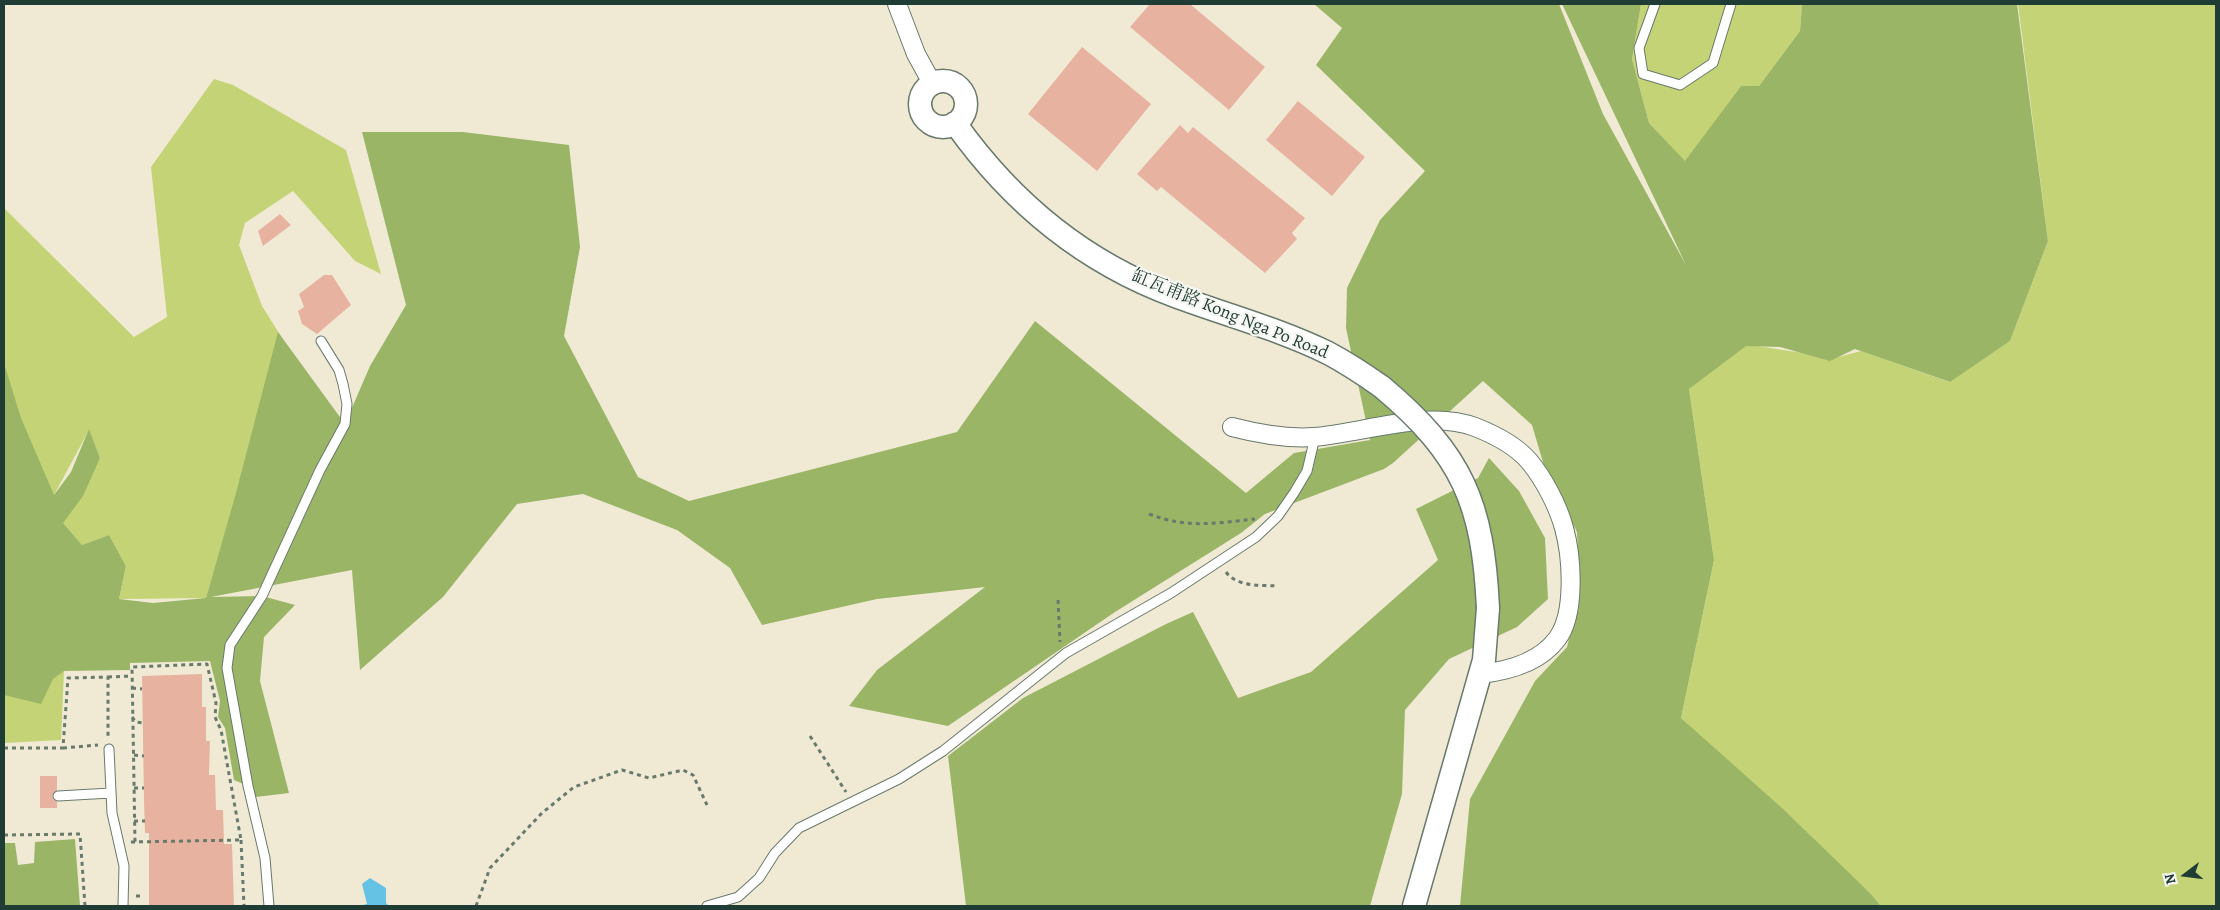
<!DOCTYPE html>
<meta charset="utf-8">
<style>
body{margin:0}
#map{position:relative;width:2220px;height:910px;overflow:hidden;background:#f0ead5;font-family:Alegreya,serif}
canvas{display:block}
.frame{position:absolute;inset:0;border:5px solid #1f3d34;pointer-events:none}
.north{position:absolute;left:2160px;top:850px;width:50px;height:50px;-webkit-text-stroke:4px #f6f6f2;paint-order:stroke;rotate:255deg;font-size:14px;font-weight:700;line-height:20px;text-align:center;color:#1f3d34}
.north::after{content:'';display:block;margin:auto;width:18px;height:22px;background:#1f3d34;clip-path:polygon(50% 0,100% 100%,50% 72%,0 100%)}
</style>
<div id="map">
<canvas width="2220" height="910"></canvas>
<div class="frame"></div>
<div class="north">N</div>
</div>
<script>
const ctx = document.querySelector('canvas').getContext('2d');
ctx.lineJoin = 'round';
function paint(path, color) {
  ctx.fillStyle = color;
  ctx.fill(path, 'evenodd');
}
function stroke(path, color, width, dash) {
  ctx.strokeStyle = color;
  ctx.lineWidth = width;
  ctx.lineCap = dash ? 'butt' : 'round';
  ctx.setLineDash(dash || []);
  ctx.stroke(path);
}
function write(font, color, halo, rows, align = 'center') {
  ctx.font = font + ' Alegreya,"Noto Serif SC",serif';
  ctx.lineWidth = 4.5;
  ctx.setLineDash([]);
  ctx.textBaseline = 'middle';
  ctx.strokeStyle = halo;
  ctx.fillStyle = color;
  for (const [text, x, y, turn = 0] of rows) {
    ctx.save();
    ctx.translate(x, y);
    ctx.rotate((+turn || 0) * Math.PI / 180);
    ctx.textAlign = isNaN(turn) ? turn : align;
    if (halo) ctx.strokeText(text, 0, 0);
    ctx.fillText(text, 0, 0);
    ctx.restore();
  }
}
const green = new Path2D(`
 M1641 4H1802L1800 31 1759 86H1741L1685 162 1649 123 1632 59Z
 M2018 4H2216V906H1881L1871 894 1681 718 1714 560 1689 389 1738 343 1835 358 1861 351 1949 382 2010 341 2048 241Z
 M214 79 233 85 346 150 381 274 355 261 293 191 245 223 239 245 262 306 282 338 206 598 119 599 126 566 109 535 82 545 62 523 100 458 89 430 54 495 64 671 61 740 4 743V208L134 337 167 317 151 167Z`);
const forest = new Path2D(`
 M1314 4H1559L1603 114 1686 265 1562 4H1641L1632 59 1649 123 1685 161 1741 86H1759L1800 31 1802 4H2017L2048 241 2010 341 1950 382 1855 349 1830 361 1780 347 1746 346 1689 389 1714 560 1681 718 1783 809 1871 894 1881 906H1460L1470 799 1535 681 1567 647 1580 595 1577 532 1545 469 1532 425 1483 381 1393 463 1384 469 1265 514 1241 533 1115 612 948 726 849 706 877 670 985 587 877 599 762 625 730 568 677 530 583 494 517 504 443 597 360 670 352 570 211 597 262 596 295 605 264 637 260 681 289 793 256 797 248 786 234 780 225 728 218 717 220 701 210 661 130 663V670L64 671 53 679 41 704 4 695V363L21 418 54 495 71 472 89 429 100 458 83 496 63 523 82 545 109 535 126 566 119 599 153 603 206 598 236 493 278 332 345 424 370 366 406 305 362 132H463L569 145 580 247 564 336 638 477 689 501 957 432 1035 321 1246 493 1294 453 1370 440 1346 328 1347 288 1380 220 1425 171 1316 65 1342 28Z
 M1489 458 1519 491 1545 538 1548 599 1517 627 1449 659 1405 710 1402 794 1370 906H966L948 756 1023 698 1166 624 1193 612 1238 698 1311 672 1438 560 1416 509 1478 478Z
 M75 839 80 906H4V843H15L18 865 34 863 35 842Z`);
const water = new Path2D(`
 M370 878 386 888V903L389 906H358L367 904 362 884Z`);
const building = new Path2D(`
 M1150 4H1190L1265 67 1229 110 1130 27Z
 M1082 47 1151 104 1097 171 1028 114Z
 M1298 101 1365 157 1332 196 1266 140Z
 M1180 125 1188 133 1193 127 1305 218 1292 233 1297 239 1265 273 1161 187 1157 191 1137 174Z
 M280 214 291 225 263 246 258 231Z
 M324 275H332L351 305 317 334 302 324 298 311 304 307 299 294Z
 M202 674V707H206V741H210L209 775H215L216 810H223L224 844H232L234 906H149V833H145L144 800 142 676Z
 M40 776H57V790L52 796 57 802V808H40Z`);
const path = new Path2D(`
 M1149 514C1188 529 1216 523 1255 519
 M1226 572C1237 587 1260 585 1277 586
 M1058 600 1060 642
 M108 677 132 676
 M132 688 142 689
 M132 717 136 722 143 723
 M810 736 846 792
 M4 748H63L68 678 108 677V736
 M63 748 98 745
 M134 755 144 756
 M134 788H144
 M134 821H145
 M4 835 80 834 85 906
 M241 840 244 906
 M131 842 241 840 221 730 215 717 216 703 207 664 132 667 135 842
 M136 896H143
 M476 906 490 868 542 813 574 787 622 770 649 778 683 770 693 775 707 805`);
const service = new Path2D(`
 M1655 4 1639 48 1643 74 1680 85 1713 63 1731 4
 M109 749 112 813 124 866 123 906
 M58 796 111 793
 M269 906 265 858 248 786 227 668 230 645 262 596 320 470 345 424 347 404 343 384 339 370 321 341
 M707 906 738 897 759 878 775 853 799 828 899 779 943 751 1066 653 1171 593 1256 537 1278 516 1294 493 1307 471 1315 437`);
const minor = new Path2D(`
 M897 4 916 54 932 83
 M1232 427C1259 434 1286 439 1314 437 1363 433 1429 409 1475 427 1493 434 1516 446 1529 461 1544 479 1558 506 1564 528 1572 557 1576 614 1557 639 1539 663 1508 671 1480 674`);
const tertiary = new Path2D(`
 M920 104a23 23 0 1 1 46 0a23 23 0 1 1-46 0Z
 M955 123C1011 202 1083 262 1175 296 1226 315 1279 329 1328 353 1347 363 1365 375 1382 387
 M1414 906 1484 660 1488 608`);
const tertiaryBridge = new Path2D(`
 M1382 387C1463 455 1483 504 1488 608`);
const streetNames = [
 ["缸瓦甫路 Kong Nga Po Road",1230,315,22]
];
paint(green, '#c4d375');
paint(forest, '#9bb566');
paint(water, '#66c2e4');
paint(building, '#e7b3a0');
stroke(service, '#687a6c', 11);
stroke(minor, '#687a6c', 20);
stroke(tertiary, '#687a6c', 25);
stroke(path, '#687a6c', 3, [4, 4]);
stroke(service, '#fff', 9);
stroke(minor, '#fff', 18);
stroke(tertiary, '#fff', 22);
stroke(tertiaryBridge, '#687a6c', 25, []);
stroke(tertiaryBridge, '#fff', 22);
write('18px', '#1f3d34', '#f6f6f2', streetNames);
</script>
